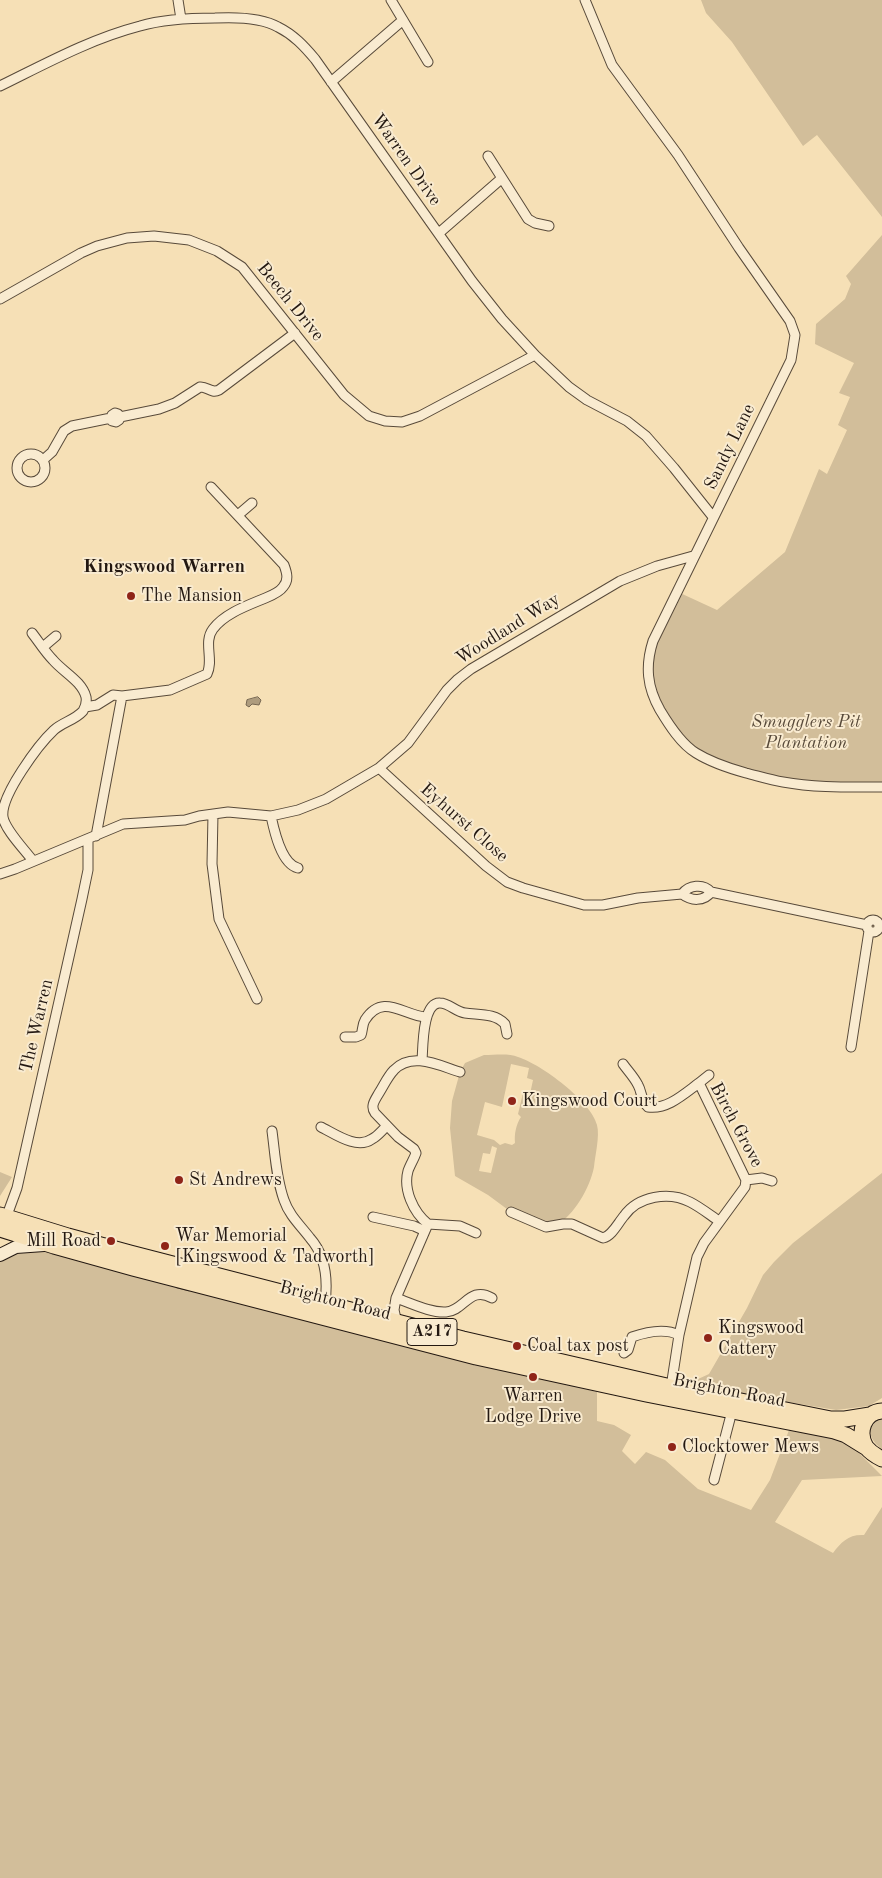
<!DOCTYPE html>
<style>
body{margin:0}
canvas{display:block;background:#f6e0b6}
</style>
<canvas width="882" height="1878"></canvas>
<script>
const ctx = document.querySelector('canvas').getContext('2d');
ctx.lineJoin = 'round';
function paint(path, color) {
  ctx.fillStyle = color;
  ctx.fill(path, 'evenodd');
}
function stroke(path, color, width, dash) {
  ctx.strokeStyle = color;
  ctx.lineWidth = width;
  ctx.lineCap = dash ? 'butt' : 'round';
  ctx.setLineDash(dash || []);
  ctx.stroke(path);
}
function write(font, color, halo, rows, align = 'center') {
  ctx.font = font + ' "Old Standard TT",serif';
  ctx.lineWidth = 4;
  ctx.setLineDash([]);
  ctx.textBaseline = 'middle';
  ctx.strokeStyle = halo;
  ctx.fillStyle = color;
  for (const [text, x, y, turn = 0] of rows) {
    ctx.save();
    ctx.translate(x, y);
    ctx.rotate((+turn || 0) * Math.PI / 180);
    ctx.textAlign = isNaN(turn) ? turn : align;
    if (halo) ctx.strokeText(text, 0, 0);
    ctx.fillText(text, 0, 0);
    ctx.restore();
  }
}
const green = new Path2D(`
 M701 0H882V217L817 135 803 146 732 42 706 13Z
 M882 235V787L783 782 696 753 667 722 647 673 648 660 678 592 717 610 785 552 819 469 827 474 847 430 838 425 850 397 839 393 854 363 815 344 816 324 845 299 851 284 846 276Z
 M484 1055C495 1055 509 1053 518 1057 541 1064 592 1102 597 1125 600 1136 595 1156 594 1167 590 1188 574 1215 556 1226L511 1212 488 1195 455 1176 450 1128 452 1101 460 1072 465 1063ZM511 1064 529 1068 527 1078 533 1080 530 1094 523 1093 518 1114 521 1117C516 1124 514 1135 515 1143L512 1145 505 1143 500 1145 494 1140 477 1135 485 1102 502 1107ZM492 1146 497 1148 491 1173 479 1171 483 1153 490 1154Z
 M0 1172 12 1177 0 1196Z
 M882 1173V1398L869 1406 836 1410 685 1385 709 1374 747 1308 763 1275 774 1262 793 1243Z
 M48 1251 241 1303 597 1392V1421L614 1425 631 1435 622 1451 635 1464 646 1452 665 1460 698 1489 751 1510 770 1480 789 1430 846 1440 882 1476 802 1480 775 1522 833 1553C841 1542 849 1534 864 1535L882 1507V1878H0V1261L14 1254Z
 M882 1415V1449C872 1442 869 1435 870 1423Z`);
const water = new Path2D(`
 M258 697 261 700 259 705 252 704 249 707 246 705 247 700Z`);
const stream = new Path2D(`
 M177 1287 189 1290`);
const street = new Path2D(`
 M178 0 181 19
 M391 0 428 62
 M585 0 612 65 678 155 739 248 790 321 795 335 791 360 653 641C645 666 647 687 660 710 669 725 681 744 696 753 712 763 728 768 746 773 758 776 771 780 783 782 815 788 849 787 882 787
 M331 82 403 20
 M0 86C45 64 90 39 140 26 164 19 190 18 215 18 235 17 261 17 278 27 294 35 304 46 315 59L472 281 502 319 535 355 569 387 587 400 627 421 646 436 674 468 713 517
 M488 156 528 219 535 223 549 226
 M439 233 501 179
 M0 299 81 253 97 246 127 238 154 236 189 240 217 251 242 267 344 395 369 416 385 421 402 422 420 416 535 355
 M120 417 159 409 175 403 200 387C207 386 211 394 219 390L295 333
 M17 468a14 14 0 1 1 28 0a14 14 0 1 1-28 0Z
 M43 460 52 452 64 431 72 426 111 418 112 415 115 413 118 414 120 417 119 420 116 422 112 421 111 418
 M238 515 252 503
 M32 633C39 642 45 652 53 660 63 672 82 681 86 697 87 703 86 706 83 711 75 720 63 722 54 730 39 744 0 796 3 817 5 830 25 850 33 861
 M43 647 56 636
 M85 707 97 705 113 695 122 696 170 690 207 674C214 660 203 642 213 629 224 614 246 606 263 599 270 596 279 593 283 587 289 580 287 573 284 565L211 487
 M379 768 486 866 507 882 523 888 584 905H603L638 898 682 894C689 885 703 883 711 892 704 902 691 901 682 894
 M213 814 212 864 219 919 257 999
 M271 816C274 830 281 864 298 868
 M96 836 122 696
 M0 874 15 869 123 824 185 820 199 816 228 812 271 816 298 810 326 799 379 768 408 743 447 690 458 679 471 669 620 581 657 566 693 556
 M711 892 867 925
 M867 926a6 6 0 1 1 12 0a6 6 0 1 1-12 0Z
 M345 1037H356L361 1035C363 1030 362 1025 365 1020 383 992 404 1016 426 1017
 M851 1047 869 931
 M422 1061C423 1049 422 1002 440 1003 449 1003 456 1012 465 1013 479 1015 495 1013 505 1024L507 1034
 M623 1064C628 1071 634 1077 638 1085 642 1092 641 1101 648 1107 667 1110 684 1094 699 1083L746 1180 745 1187 704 1243 697 1257 679 1335 671 1387
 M699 1083 709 1075
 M321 1127C335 1134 357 1150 372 1139 378 1136 382 1130 387 1126
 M272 1131C275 1153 276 1178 284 1200 289 1215 300 1225 310 1238 326 1256 328 1280 325 1303
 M746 1180 762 1178 772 1181
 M511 1212 546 1227 563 1224H572L603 1238C612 1236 618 1223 624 1216 638 1196 669 1191 690 1202 700 1207 710 1215 719 1221
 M373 1217 414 1226 425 1231
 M6 1218 17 1188 82 899 88 870V839
 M428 1224 460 1226 476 1233
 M396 1298C411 1303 430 1313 446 1312 464 1311 470 1285 492 1298
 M397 1323 394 1310 396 1298 428 1224C413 1212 403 1189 408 1171 410 1165 414 1159 416 1153L414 1149 398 1137 375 1113C370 1106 375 1100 379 1093 384 1085 388 1076 394 1070 412 1051 440 1066 460 1072
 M624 1353 628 1350 632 1337C646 1332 665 1328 679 1335
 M714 1480 732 1411`);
const secondary = new Path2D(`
 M0 1255 16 1247 44 1245`);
const highway = new Path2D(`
 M0 1215 68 1236 130 1253 463 1339 671 1387 831 1419H845L870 1415
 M0 1229 54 1246 133 1268 476 1357 646 1394 834 1431 846 1435 867 1448
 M882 1411C864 1412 857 1432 866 1447 870 1452 876 1456 882 1459`);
const markers = [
 [131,596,5,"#8f2418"],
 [512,1101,5,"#8f2418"],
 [179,1180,5,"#8f2418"],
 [111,1241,5,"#8f2418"],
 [165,1246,5,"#8f2418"],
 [708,1338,5,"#8f2418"],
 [517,1346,5,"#8f2418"],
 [533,1377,5,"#8f2418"],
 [672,1447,5,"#8f2418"]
];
const shields = [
 [432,1332,50]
];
const shieldNames = [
 ["A217",432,1332]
];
const streetNames = [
 ["Warren Drive",406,160,55],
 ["Beech Drive",290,302,51],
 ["Sandy Lane",730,447,-64],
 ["Woodland Way",508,629,-32],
 ["Eyhurst Close",464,823,41],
 ["The Warren",37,1026,-77],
 ["Birch Grove",736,1125,62],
 ["Brighton Road",335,1301,14],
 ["Brighton Road",729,1391,11]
];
const poiNames = [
 ["The Mansion",141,596],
 ["Kingswood Court",522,1101],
 ["St Andrews",189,1180],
 ["War Memorial",175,1236],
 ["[Kingswood & Tadworth]",175,1257],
 ["Mill Road",101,1241,"right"],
 ["Kingswood",718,1328],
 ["Cattery",718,1349],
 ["Coal tax post",527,1346],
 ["Warren",533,1396,"center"],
 ["Lodge Drive",533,1417,"center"],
 ["Clocktower Mews",682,1447]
];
const parkNames = [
 ["Smugglers Pit",806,722],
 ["Plantation",806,743]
];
const neighbourhoodNames = [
 ["Kingswood Warren",164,567]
];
paint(green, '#d2be9a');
paint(water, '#ae9c7e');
stroke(water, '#766752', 1);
stroke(stream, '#766752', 2.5);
stroke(street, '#584a3a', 11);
stroke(secondary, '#231811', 14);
stroke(highway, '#231811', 17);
stroke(street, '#f9ebd0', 9);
stroke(secondary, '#f9ebd0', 12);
stroke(highway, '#f6e0b6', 15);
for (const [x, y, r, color] of markers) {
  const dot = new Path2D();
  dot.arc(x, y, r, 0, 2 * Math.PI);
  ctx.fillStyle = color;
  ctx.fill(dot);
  stroke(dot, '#f9ebd0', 2);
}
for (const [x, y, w] of shields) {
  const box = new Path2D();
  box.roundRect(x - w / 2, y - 13.5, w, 27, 4);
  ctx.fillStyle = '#f9ebd0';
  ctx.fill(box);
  stroke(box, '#231811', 1);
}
write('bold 16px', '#231811', null, shieldNames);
write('18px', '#231811', '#f9ebd0', streetNames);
write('18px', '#231811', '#f9ebd0', poiNames, 'left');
write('italic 18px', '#584a3a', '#f9ebd0', parkNames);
write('bold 19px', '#231811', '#f9ebd0', neighbourhoodNames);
</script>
